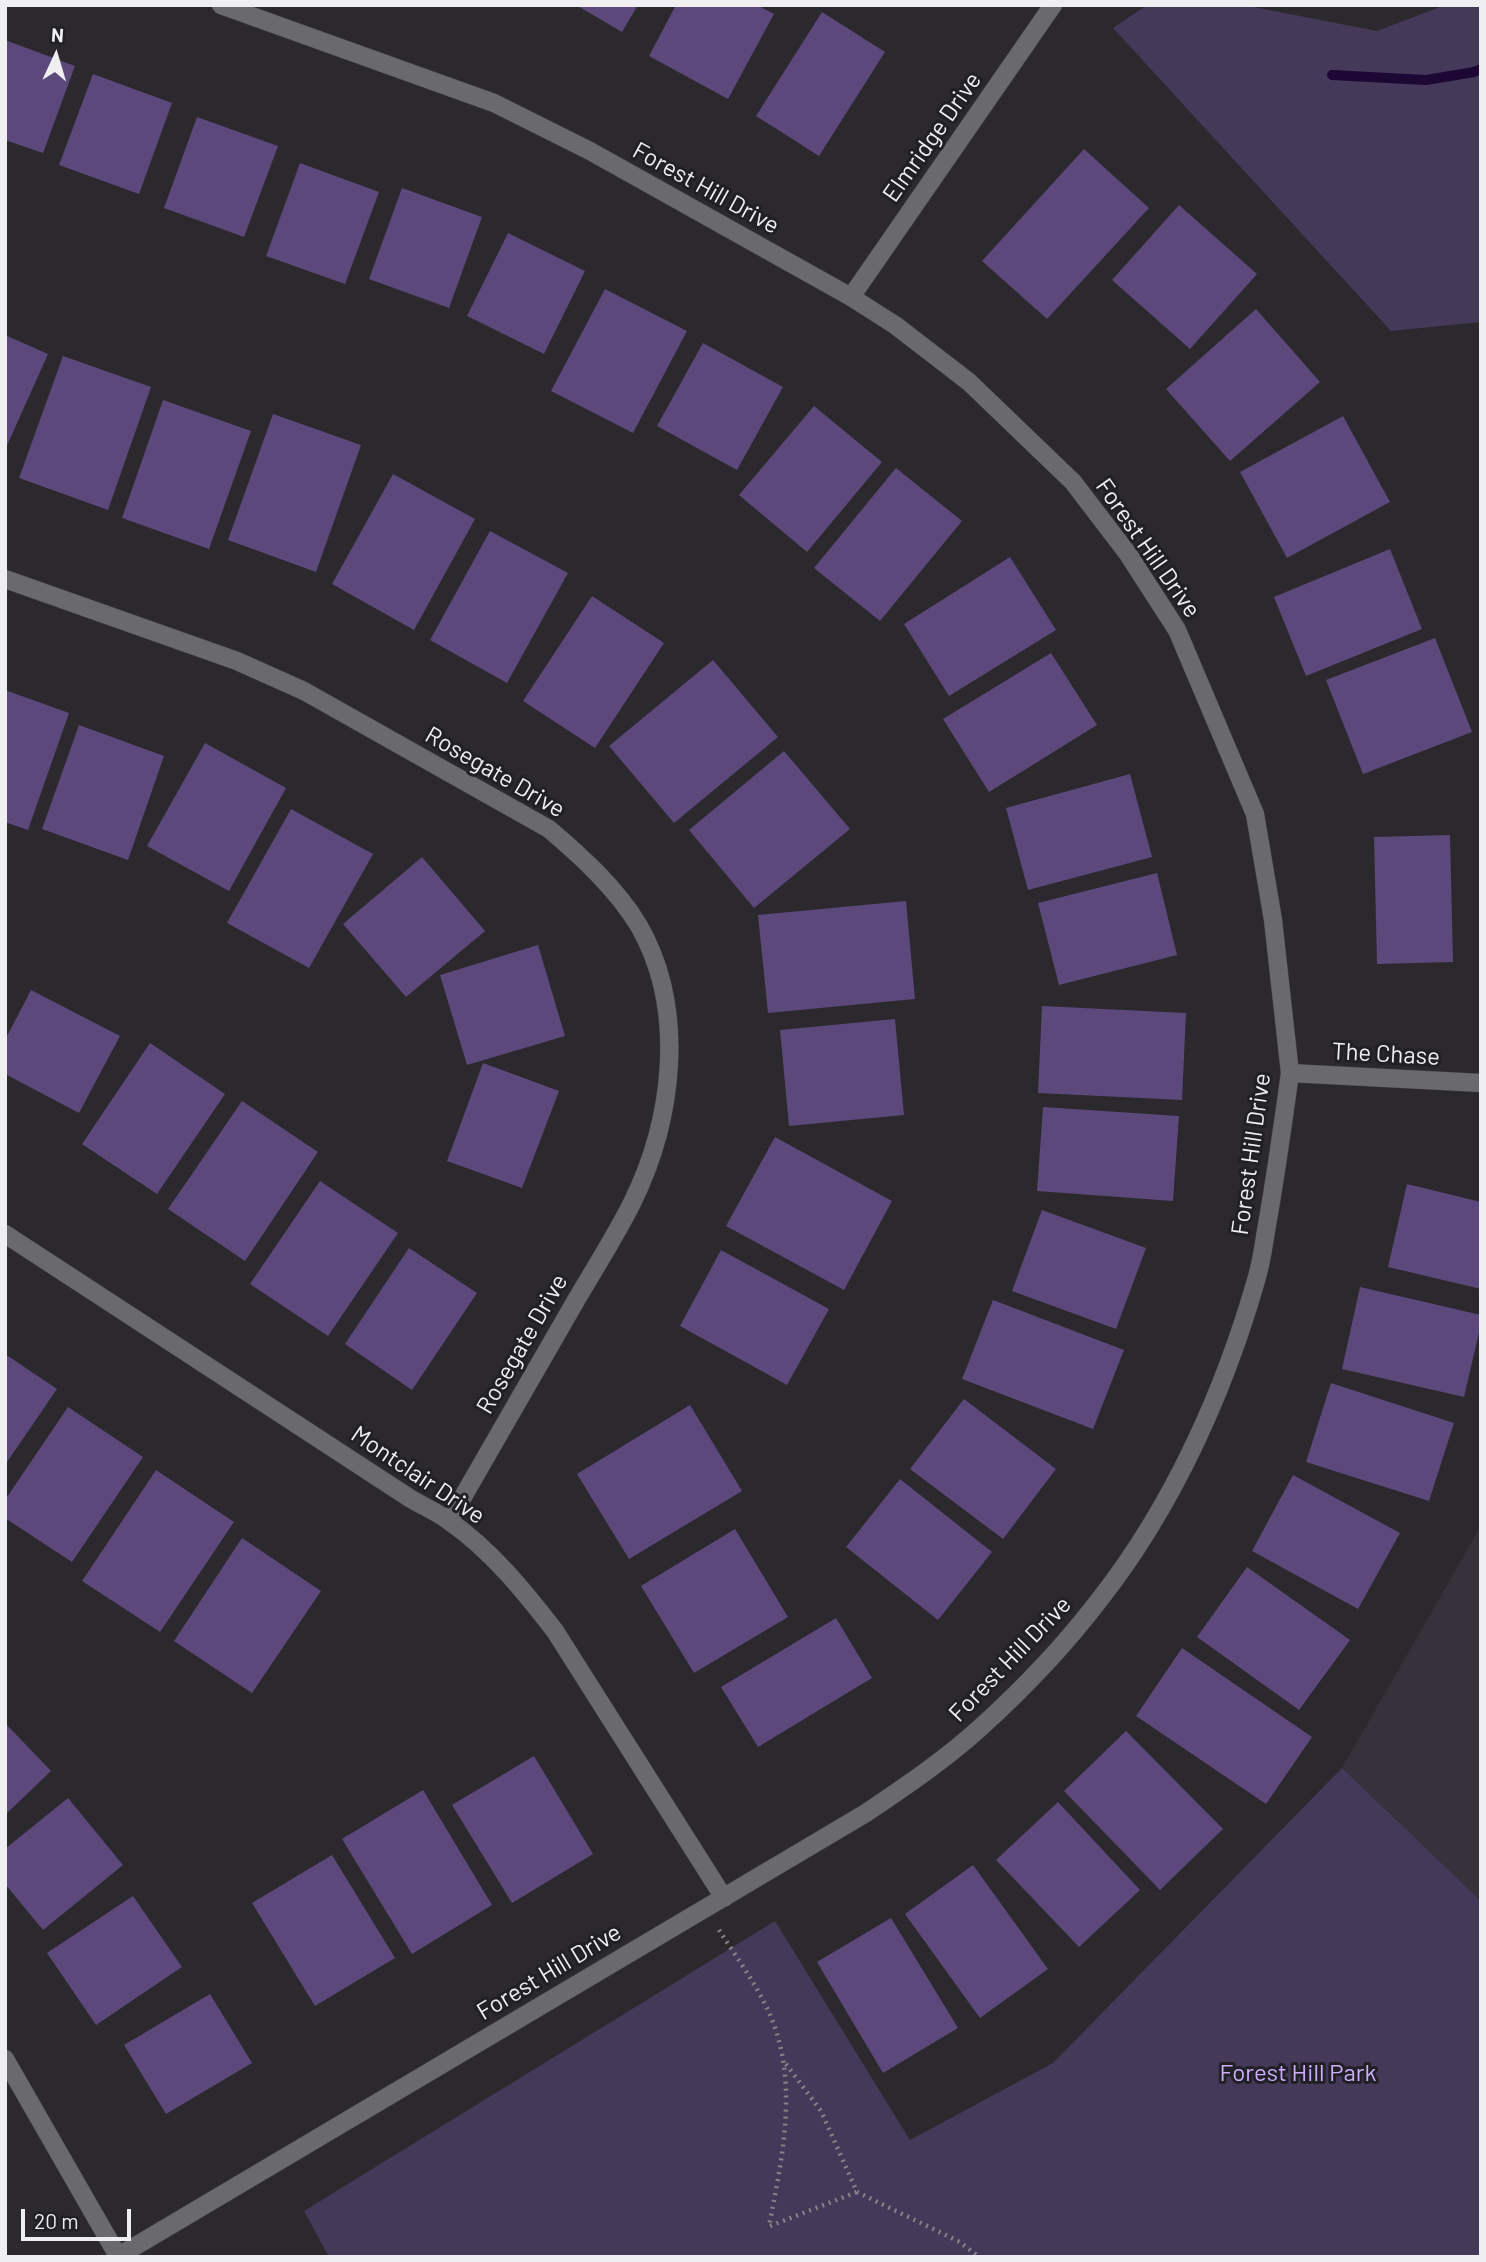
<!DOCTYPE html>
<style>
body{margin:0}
#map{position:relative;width:1486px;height:2262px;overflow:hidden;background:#2b292e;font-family:Barlow,sans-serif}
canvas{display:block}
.frame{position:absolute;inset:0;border:7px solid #efeef1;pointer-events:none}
.north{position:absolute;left:21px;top:21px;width:70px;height:70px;-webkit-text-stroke:5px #212025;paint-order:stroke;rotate:4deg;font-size:19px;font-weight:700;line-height:28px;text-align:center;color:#efeef1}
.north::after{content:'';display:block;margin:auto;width:24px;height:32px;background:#efeef1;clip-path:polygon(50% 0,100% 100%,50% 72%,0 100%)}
.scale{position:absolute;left:21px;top:2209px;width:110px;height:32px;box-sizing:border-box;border:4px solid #efeef1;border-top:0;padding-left:9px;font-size:21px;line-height:24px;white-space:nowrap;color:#efeef1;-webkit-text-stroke:5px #212025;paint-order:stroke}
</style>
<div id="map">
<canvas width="1486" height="2262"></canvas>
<div class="frame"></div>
<div class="north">N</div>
<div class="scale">20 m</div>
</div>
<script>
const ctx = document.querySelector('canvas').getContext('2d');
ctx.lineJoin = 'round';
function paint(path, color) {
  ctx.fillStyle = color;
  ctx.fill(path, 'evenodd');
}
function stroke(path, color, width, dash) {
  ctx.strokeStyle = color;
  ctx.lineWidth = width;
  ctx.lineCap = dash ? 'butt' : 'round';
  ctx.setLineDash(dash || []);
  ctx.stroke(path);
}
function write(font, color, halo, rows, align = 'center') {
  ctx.font = font + ' Barlow,sans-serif';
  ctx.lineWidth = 6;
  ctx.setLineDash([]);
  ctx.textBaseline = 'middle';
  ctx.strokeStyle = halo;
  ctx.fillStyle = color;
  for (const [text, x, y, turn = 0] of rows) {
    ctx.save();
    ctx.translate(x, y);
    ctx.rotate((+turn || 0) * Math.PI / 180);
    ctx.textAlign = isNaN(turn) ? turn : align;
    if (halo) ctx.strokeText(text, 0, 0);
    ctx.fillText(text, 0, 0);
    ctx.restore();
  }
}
const built = new Path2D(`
 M1481 1526V1901L1342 1768Z`);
const green = new Path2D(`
 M1147 5H1243L1377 31 1445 5H1481V322L1391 331 1113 28Z
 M1342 1768 1481 1901V2257H329L304 2211 775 1921 910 2140 1053 2063Z`);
const stream = new Path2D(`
 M1332 75 1426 80 1474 72 1481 69`);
const building = new Path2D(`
 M576 5H638L622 32Z
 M676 5H757L774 14 728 99 649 56Z
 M822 12 885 52 819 156 756 116Z
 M5 40 75 66 43 153 5 140Z
 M93 74 172 103 139 194 59 165Z
 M197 117 278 146 244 237 164 208Z
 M1084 149 1149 208 1047 319 982 261Z
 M300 163 379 192 345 284 266 256Z
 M402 188 482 217 449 308 369 279Z
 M1179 205 1257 274 1190 349 1112 280Z
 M508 233 585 271 544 354 467 316Z
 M605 289 687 331 633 433 551 391Z
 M1256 309 1320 382 1230 461 1166 389Z
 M5 335 48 354 5 450Z
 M703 343 783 387 737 470 657 426Z
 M63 356 151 387 108 510 19 478Z
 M163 400 251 431 209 549 122 518Z
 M814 406 882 462 807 552 739 495Z
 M273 414 361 445 316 572 228 540Z
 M1343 416 1390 502 1287 558 1240 472Z
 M896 468 962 521 880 621 814 568Z
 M393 474 475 519 414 630 332 584Z
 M490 531 568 573 507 683 430 640Z
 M1390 549 1422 629 1306 676 1274 597Z
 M1010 557 1056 630 949 696 904 624Z
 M592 596 664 643 595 748 523 701Z
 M1435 638 1472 732 1363 774 1326 680Z
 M1051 653 1097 725 989 792 943 719Z
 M713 660 778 737 674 823 609 746Z
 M5 690 69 713 28 830 5 822Z
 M79 725 164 756 128 860 42 829Z
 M205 743 286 788 229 891 147 846Z
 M784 751 850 829 754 908 689 830Z
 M1130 774 1152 857 1028 890 1006 808Z
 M291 809 373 854 309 968 227 923Z
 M1450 835 1453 962 1377 964 1374 837Z
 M422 857 485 931 406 997 343 924Z
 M1157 873 1177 955 1059 985 1038 903Z
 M906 901 915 999 768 1013 758 915Z
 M538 945 565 1036 467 1065 440 975Z
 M31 990 120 1036 79 1113 5 1074V1040Z
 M1042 1006 1186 1013 1182 1100 1038 1093Z
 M895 1019 904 1115 789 1126 780 1030Z
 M150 1043 225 1094 157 1194 82 1144Z
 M483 1063 559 1091 522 1188 447 1161Z
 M242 1101 318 1152 245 1261 168 1209Z
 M1043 1107 1179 1116 1173 1201 1037 1191Z
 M775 1137 892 1201 844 1290 726 1226Z
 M320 1181 398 1233 328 1336 250 1284Z
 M1407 1184 1481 1202V1289L1388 1267Z
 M1042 1210 1146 1248 1116 1329 1012 1291Z
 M409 1248 477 1293 412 1390 345 1344Z
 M721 1250 829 1309 787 1385 680 1326Z
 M1360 1287 1481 1315V1324L1464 1397 1342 1369Z
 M993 1300 1124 1350 1093 1429 962 1379Z
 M5 1354 57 1389 5 1465Z
 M1331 1383 1454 1423 1429 1501 1306 1462Z
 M964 1399 1056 1469 1003 1539 910 1469Z
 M690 1405 742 1491 629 1559 577 1474Z
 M68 1407 143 1457 72 1562 5 1518V1500Z
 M156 1470 234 1522 160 1632 82 1581Z
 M1293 1475 1400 1533 1358 1609 1252 1551Z
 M900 1479 992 1552 938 1620 846 1547Z
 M735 1529 788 1617 694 1673 641 1586Z
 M242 1538 321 1591 252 1693 174 1641Z
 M1247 1567 1350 1640 1299 1710 1197 1637Z
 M836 1618 872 1678 758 1747 721 1687Z
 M1182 1648 1312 1737 1266 1804 1136 1716Z
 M5 1723 51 1771 5 1815Z
 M1126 1731 1223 1829 1160 1890 1064 1791Z
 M534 1756 593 1854 512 1903 452 1805Z
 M423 1790 492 1905 412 1954 342 1839Z
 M68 1798 123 1865 43 1930 5 1884V1849Z
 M1058 1802 1140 1890 1079 1947 996 1860Z
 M332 1855 395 1958 315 2006 252 1903Z
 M973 1865 1048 1969 980 2018 905 1914Z
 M133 1896 182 1967 96 2025 47 1953Z
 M891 1918 958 2028 883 2073 817 1962Z
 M210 1994 252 2063 166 2114 124 2045Z`);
const path = new Path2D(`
 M719 1930C735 1955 754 1981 767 2008 800 2077 783 2155 769 2226
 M786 2064 821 2111 857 2192 960 2242 979 2257
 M770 2226 857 2192`);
const minor = new Path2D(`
 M851 297 1053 5
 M5 579 237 661 304 691 549 829C582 857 617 889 639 926 687 1010 673 1120 632 1203 614 1239 591 1274 571 1309 530 1380 490 1451 449 1521
 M5 1234 411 1499C423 1506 437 1512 449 1521 491 1550 524 1591 555 1631L724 1898
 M5 2059 118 2256
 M117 2257 866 1813C906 1786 946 1759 981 1727 1024 1688 1065 1645 1100 1599 1173 1506 1225 1390 1257 1277 1262 1260 1264 1242 1267 1225 1276 1174 1283 1124 1290 1073`);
const tertiary = new Path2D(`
 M221 5 494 103 590 151 851 297 895 325 969 382 1073 482 1128 554 1177 630 1255 814 1273 920 1290 1073 1481 1083`);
const streetNames = [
 ["Elmridge Drive",932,137,-55],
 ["Forest Hill Drive",706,188,29],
 ["Forest Hill Drive",1148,548,55],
 ["Rosegate Drive",495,772,30],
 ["The Chase",1386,1054,3],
 ["Forest Hill Drive",1251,1154,-82],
 ["Rosegate Drive",522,1344,-60],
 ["Montclair Drive",418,1475,34],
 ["Forest Hill Drive",1010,1659,-46],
 ["Forest Hill Drive",549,1972,-31]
];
const parkNames = [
 ["Forest Hill Park",1298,2073]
];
paint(built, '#36323c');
paint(green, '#453959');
stroke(stream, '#1d0735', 10);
paint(building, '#5c487b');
stroke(minor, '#464549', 19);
stroke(tertiary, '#464549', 19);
stroke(path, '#858388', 4.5, [2, 5]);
stroke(minor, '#6a6a6c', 18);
stroke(tertiary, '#6a6a6c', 18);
write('24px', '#efeef1', '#212025', streetNames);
write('24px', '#cdaefe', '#212025', parkNames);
</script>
